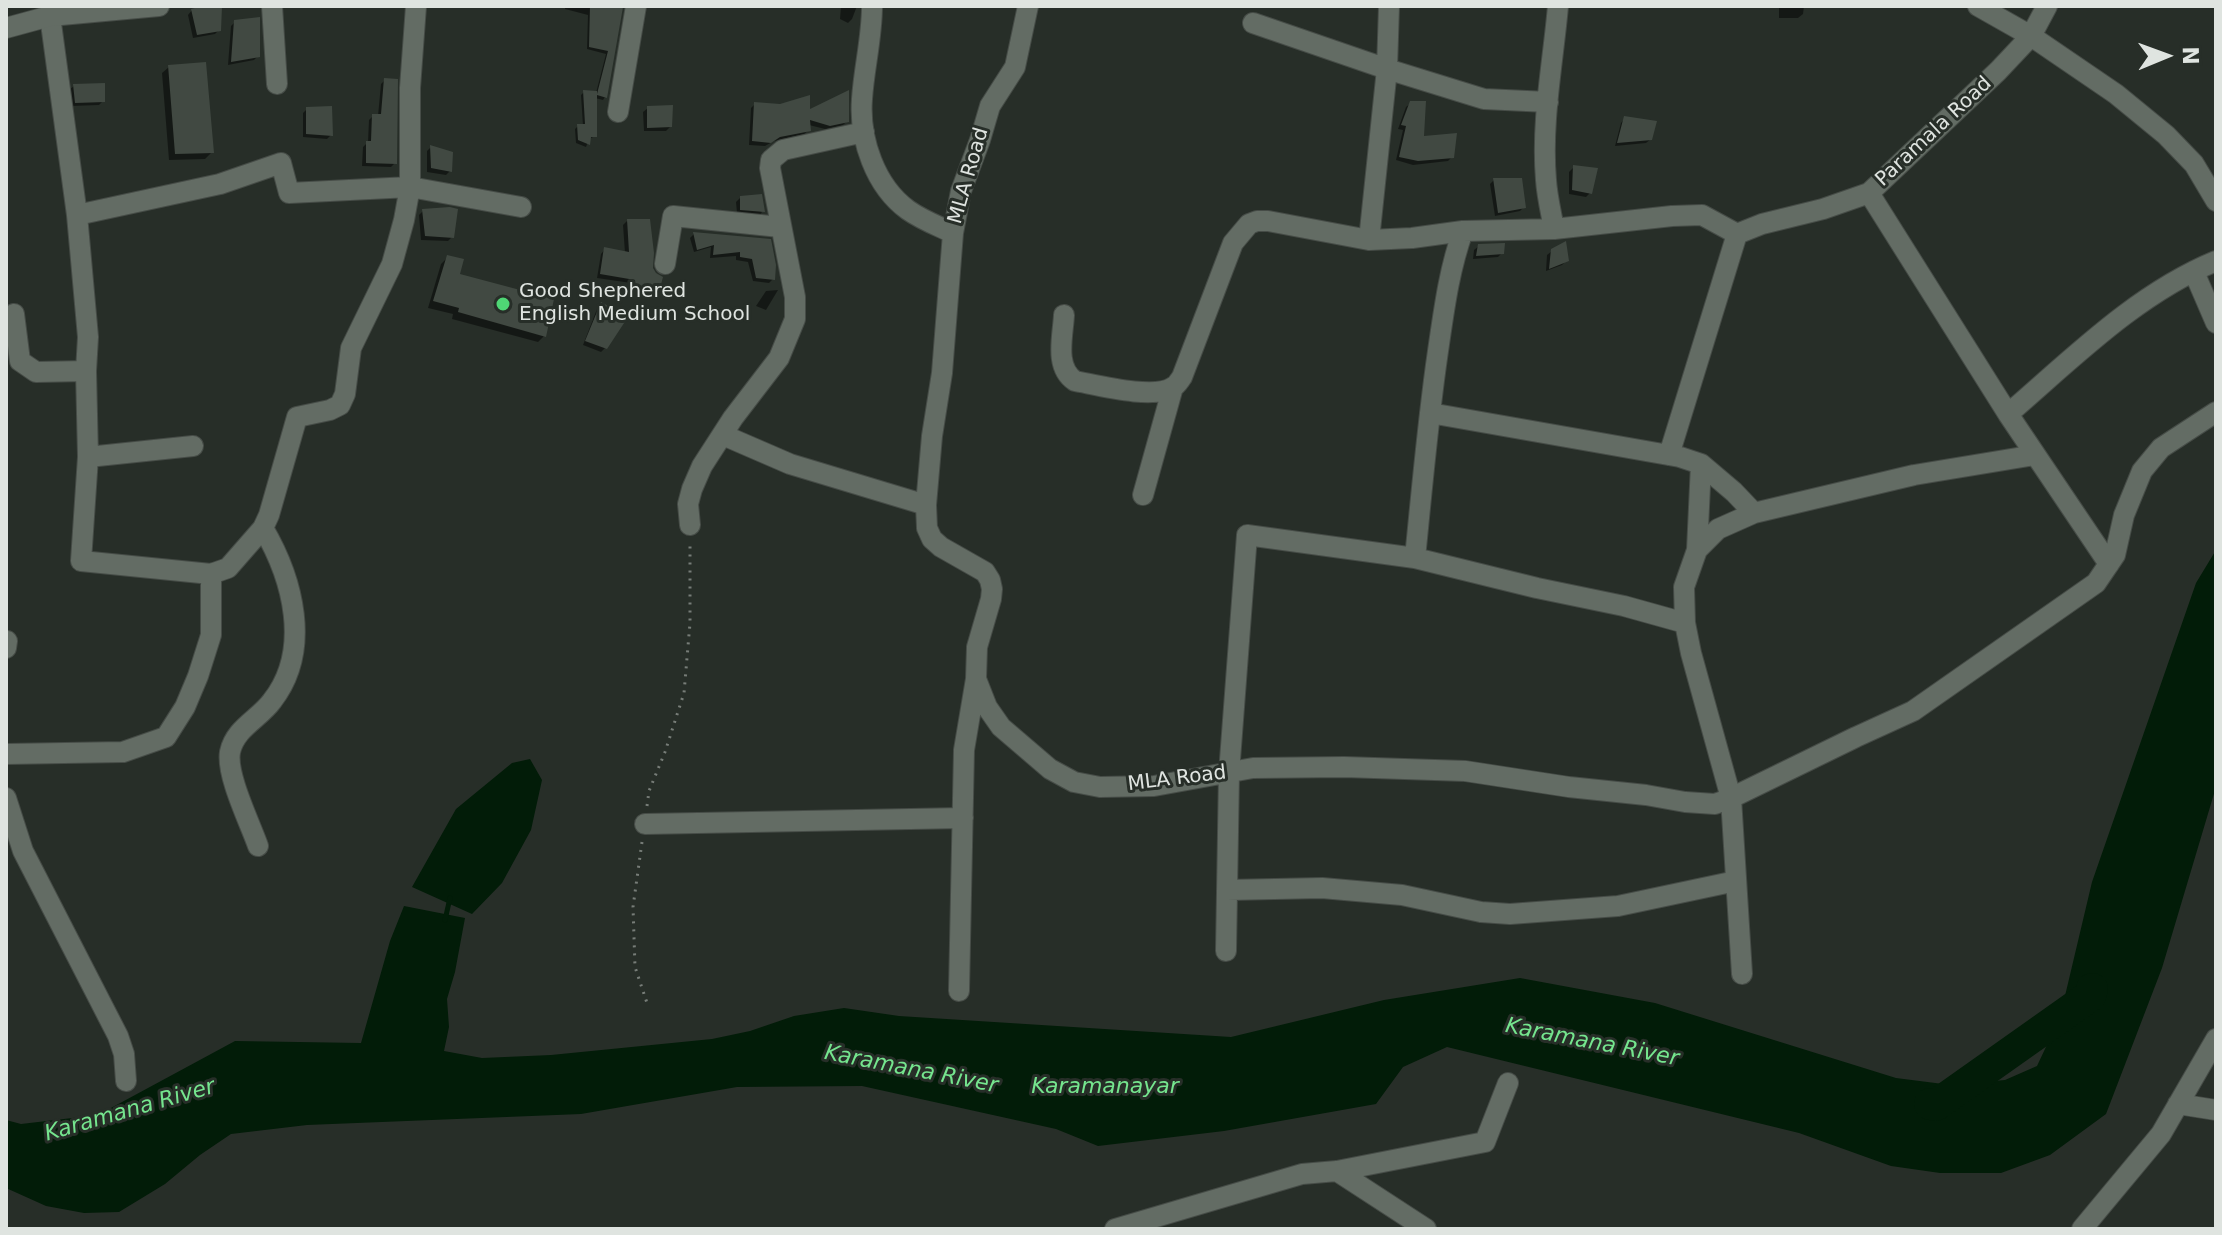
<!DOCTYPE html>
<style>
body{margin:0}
#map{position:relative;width:2222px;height:1235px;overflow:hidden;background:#272e28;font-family:"DejaVu Sans",sans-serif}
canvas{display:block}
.frame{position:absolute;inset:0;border:8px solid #dfe4e0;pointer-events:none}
.north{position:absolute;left:2126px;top:16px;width:80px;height:80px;-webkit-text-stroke:6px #272e28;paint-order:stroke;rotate:89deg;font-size:22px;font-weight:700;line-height:32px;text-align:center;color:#dfe4e0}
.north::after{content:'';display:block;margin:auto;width:28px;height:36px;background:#dfe4e0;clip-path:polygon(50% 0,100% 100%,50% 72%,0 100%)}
</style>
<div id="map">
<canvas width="2222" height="1235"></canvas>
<div class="frame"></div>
<div class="north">N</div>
</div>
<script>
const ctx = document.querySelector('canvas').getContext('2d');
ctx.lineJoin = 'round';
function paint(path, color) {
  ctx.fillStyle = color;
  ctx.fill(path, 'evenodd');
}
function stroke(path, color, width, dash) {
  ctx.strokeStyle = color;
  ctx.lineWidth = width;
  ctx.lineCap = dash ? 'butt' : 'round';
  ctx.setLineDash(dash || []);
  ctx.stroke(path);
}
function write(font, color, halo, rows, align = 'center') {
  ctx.font = font + ' "DejaVu Sans",sans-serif';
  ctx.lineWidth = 6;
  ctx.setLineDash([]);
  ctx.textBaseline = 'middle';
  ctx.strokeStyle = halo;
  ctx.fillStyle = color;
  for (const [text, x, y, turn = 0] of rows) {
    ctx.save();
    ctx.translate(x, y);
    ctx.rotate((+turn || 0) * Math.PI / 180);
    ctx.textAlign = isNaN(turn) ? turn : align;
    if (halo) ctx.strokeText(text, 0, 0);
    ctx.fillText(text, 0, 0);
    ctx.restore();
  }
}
const water = new Path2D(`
 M2216 550V787L2162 968 2106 1114 2050 1155 2001 1173H1940L1891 1166 1799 1133 1447 1047 1403 1067 1376 1104 1224 1131 1098 1146 1056 1129 862 1086 737 1087 581 1114 307 1125 231 1134 200 1155 165 1184 119 1212 84 1213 46 1206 6 1188V1120L21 1124 98 1115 235 1041 361 1043 390 941 404 906 465 918 455 972 447 999 449 1027 444 1051 482 1058 551 1055 712 1039 750 1031 794 1016 844 1008 899 1016 1231 1037 1384 1000 1520 978 1655 1003 1896 1078 1951 1085 2005 1080 2037 1066 2060 1017 2092 882 2196 583Z
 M530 759 542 780 531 830 502 883 472 914 412 887 456 809 512 763Z`);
const shadow = new Path2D(`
 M210 6H220L219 30 215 34 193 38 188 15 192 10Z
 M565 6H621L605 97 603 100 595 98V136L589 139 586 147 576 143 575 129 578 126H583L581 95 584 92 596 93 606 54 587 49 588 15 565 9Z
 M841 6H857L852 19 848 23 840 19Z
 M1779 6H1804L1803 14 1798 18H1779Z
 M235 22 258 56 254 60 228 65 231 26Z
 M169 67 212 152 205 159 169 160 162 73Z
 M385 80 395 163 391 167 362 166 363 147 368 142 369 120 373 116H378L381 84Z
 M74 86 103 101 99 105 71 106 69 90Z
 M1411 103 1421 139 1452 157 1448 161 1413 165 1396 160 1403 130 1398 129 1406 107Z
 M755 104 808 113 847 121 843 125 825 129 809 125V130L804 134 774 141 765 146 749 145 751 108Z
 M648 108 670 127 666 131H644L643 112Z
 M307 109 331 135 327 139 303 137V113Z
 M1625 118 1651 139 1646 143 1615 146 1621 123Z
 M431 147 450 171 446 175 427 172V151Z
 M1573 168 1590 193 1586 197 1569 194V172Z
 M1494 180 1524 207 1520 211 1495 216 1490 184Z
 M740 198 762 212 759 216 737 213 736 202Z
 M423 211 452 237 448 241 421 240 419 215Z
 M627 221 651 268 656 295 652 299 633 297 631 283 597 278 601 254 605 249 625 253 623 225Z
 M694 234 769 241 773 279 769 283 753 281 748 262 736 260V256L710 258 711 247 694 252 690 238Z
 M1479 246 1502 253 1498 257 1473 259 1474 250Z
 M1552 251 1567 260 1562 265 1546 271 1547 255Z
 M448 257 458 276 544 336 538 342 452 319 453 314 428 308 441 264Z
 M778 290 766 310 756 306 766 291Z
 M601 305 606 347 601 352 583 345 597 309Z`);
const stream = new Path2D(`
 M445 920 450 898`);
const river = new Path2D(`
 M1930 1104 1936 1105 2090 996 2092 989`);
const building = new Path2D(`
 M202 6H222L221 31 197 35 191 9Z
 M590 6 623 7 607 98 597 95V137H591L590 145 578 140 577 124H585L583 90 597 91V94L608 51 589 47Z
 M260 17V57L231 62 234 20Z
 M206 62 214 153 175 154 168 65Z
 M384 78 398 79 397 164 366 163V141H371L372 114H381Z
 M105 83V102L75 103 73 84Z
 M849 90V122L830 126 810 120 811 131 780 137 771 143 752 141 754 102 780 104 810 95V109Z
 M1410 101H1426L1424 136 1457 133 1454 158 1418 161 1399 157 1406 126 1401 125Z
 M673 105 672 127 647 128V106Z
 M332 106 333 136 306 134V107Z
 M1624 116 1657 121 1652 140 1617 143Z
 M430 145 453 152 452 172 431 168Z
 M1573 165 1598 168 1592 194 1572 190Z
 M1493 178H1522L1526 208 1498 213Z
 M762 194 765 212 740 210V196Z
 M450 207 458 209 454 238 425 236 422 209Z
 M627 219H650L654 253 653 268 656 273 663 277 658 296 636 293 635 280 600 274 604 247 629 252Z
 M693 232 771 239 776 265 775 280 756 278 752 259 740 257V252L713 255 714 245 697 250Z
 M1566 241 1569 261 1549 269 1551 249Z
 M1505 243 1504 254 1476 256 1478 244Z
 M447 255 464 259 460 274 554 299 546 337 458 312 459 308 433 301Z
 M601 302 628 317 607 349 585 341Z`);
const path = new Path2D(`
 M647 806 649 791 665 752 684 693 690 623V544
 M642 842 633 907 635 967 647 1003`);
const street = new Path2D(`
 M272 6 277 84
 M872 6C872 38 864 68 862 99 859 139 875 186 908 210 922 220 938 226 953 233
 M1028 6 1015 67 990 106 980 140 961 191 953 233 942 373 932 436 926 505 927 528 932 539 941 547 985 572 990 580 992 589 991 599 977 647 976 679 987 707 1001 727 1050 769 1074 782 1100 787 1154 786 1253 768 1344 767 1465 771 1569 787 1646 795 1685 802 1715 804 1731 798 1856 737 1913 711 2096 583 2115 555 2124 515 2142 471 2161 448 2216 412
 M1978 6 2031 36 2116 94 2166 135 2194 164 2216 201
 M50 16 77 215 88 337 86 371 88 457 81 561 211 574
 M1253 23 1387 69 1484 99 1548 102
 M618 112 636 6
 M1869 193 2008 414 2109 564
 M77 215 220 184 281 163 289 193 410 187 521 207
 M1554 229C1551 212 1547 196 1546 180 1541 122 1553 63 1558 6
 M1369 240 1387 69 1389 6
 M665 264 673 216 780 227
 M2194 272 2216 323
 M14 314 20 361 36 372 86 371
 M1064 315C1063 336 1054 367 1075 381 1097 385 1154 400 1173 387 1177 385 1179 381 1182 377L1233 243 1249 224 1257 221H1268L1369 240 1412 238 1463 231 1554 229 1672 216 1702 215 1737 234
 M1430 413 1680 457 1701 464 1734 492 1754 513
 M2008 414C2072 359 2136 294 2216 261
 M723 435 790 464 926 505
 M1669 455 1737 234 1762 224 1823 209 1869 193 1998 71 2031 36 2047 6
 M88 457 193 446
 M1143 495 1173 387
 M690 525 688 504 692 489 702 466 733 418 779 358 795 319V297L770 168 771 160 783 150 864 132
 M1697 550 1701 464
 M1415 558C1422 489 1428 419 1438 351 1444 310 1449 270 1463 231
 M6 648 7 641
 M6 754 123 752 166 737 185 707 198 676 211 635V574L228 568 263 528 269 515 297 417 330 410 340 405 345 394 351 348 392 264 404 220 410 187V88L416 6
 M6 798 23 851 118 1036 124 1054 126 1081
 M645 824 963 818
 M258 846C250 823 226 775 230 752 235 728 259 719 272 701 312 650 293 579 263 528
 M1227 890 1322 888 1402 895 1481 912 1510 914 1618 906 1736 881
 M1226 951 1229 773 1247 535 1415 558 1537 588 1624 606 1685 623
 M1742 974 1731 798 1691 653 1685 623 1684 587 1697 550 1718 529 1754 513 1914 475 2035 455
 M959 991 964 750 976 679
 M2178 1104 2216 1110
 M1337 1171 1426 1229
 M1115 1229 1302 1174 1337 1171 1485 1142 1508 1083
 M2082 1229 2161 1134 2216 1039`);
const secondary = new Path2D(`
 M6 28 50 16 159 6`);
const markers = [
 [503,304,8,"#4fd675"]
];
const streetNames = [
 ["Paramala Road",1934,132,-43],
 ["MLA Road",969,176,-74],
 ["MLA Road",1177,779,-7]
];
const poiNames = [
 ["Good Shephered",519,292],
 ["English Medium School",519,315]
];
const waterNames = [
 ["Karamana River",1592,1043,11],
 ["Karamana River",911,1070,11],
 ["Karamanayar",1105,1087],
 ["Karamana River",130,1111,-16]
];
paint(water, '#021c08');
paint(shadow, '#0007');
stroke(stream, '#021c08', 5);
stroke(river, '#021c08', 32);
paint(building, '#414942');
stroke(street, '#464c47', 22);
stroke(secondary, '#464c47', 22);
stroke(path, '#777d78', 3, [2, 6]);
stroke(street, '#636c64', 20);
stroke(secondary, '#636c64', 20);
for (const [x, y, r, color] of markers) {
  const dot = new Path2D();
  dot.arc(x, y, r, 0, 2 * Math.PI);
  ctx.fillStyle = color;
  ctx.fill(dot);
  stroke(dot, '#272e28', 3);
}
write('20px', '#dfe4e0', '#272e28', streetNames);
write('20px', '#dfe4e0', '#272e28', poiNames, 'left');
write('italic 22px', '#75e58e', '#272e28', waterNames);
</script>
